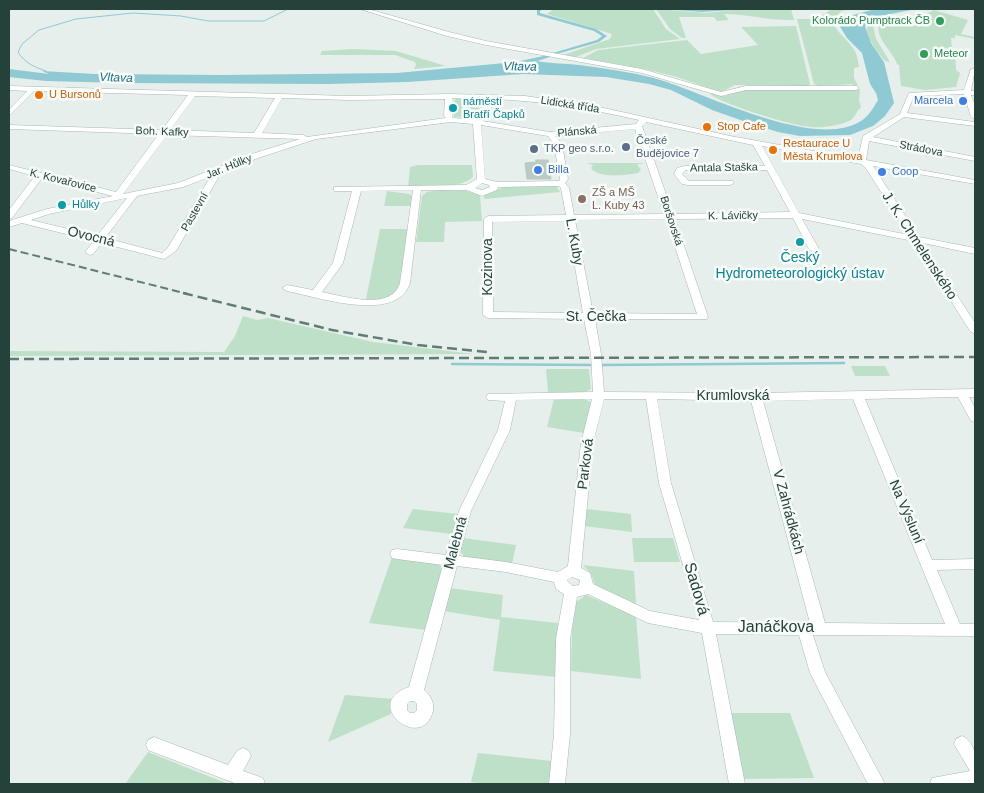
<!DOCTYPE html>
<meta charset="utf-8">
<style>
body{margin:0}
#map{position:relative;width:984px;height:793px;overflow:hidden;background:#e6efeb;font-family:Helvetica,sans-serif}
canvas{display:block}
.frame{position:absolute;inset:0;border:10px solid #24423a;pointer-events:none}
</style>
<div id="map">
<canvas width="984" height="793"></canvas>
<div class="frame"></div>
</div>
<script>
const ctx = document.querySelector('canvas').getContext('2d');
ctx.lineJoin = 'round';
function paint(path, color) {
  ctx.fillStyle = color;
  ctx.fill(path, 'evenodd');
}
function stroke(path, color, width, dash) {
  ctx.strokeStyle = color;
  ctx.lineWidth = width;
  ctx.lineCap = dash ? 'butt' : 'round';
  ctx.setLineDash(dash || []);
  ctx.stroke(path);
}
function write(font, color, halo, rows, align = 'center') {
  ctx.font = font + ' Helvetica,sans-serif';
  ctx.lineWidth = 5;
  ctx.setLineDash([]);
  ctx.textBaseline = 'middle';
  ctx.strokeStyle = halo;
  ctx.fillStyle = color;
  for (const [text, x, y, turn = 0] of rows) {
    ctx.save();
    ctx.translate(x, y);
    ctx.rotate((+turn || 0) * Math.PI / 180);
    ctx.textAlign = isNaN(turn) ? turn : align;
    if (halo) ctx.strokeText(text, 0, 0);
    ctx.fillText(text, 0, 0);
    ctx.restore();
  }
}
const green = new Path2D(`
 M554 9H653L666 29 680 39 596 49 576 57 563 55 610 39 612 34 547 14Z
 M656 9 707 13 739 9H791L794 20C770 21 748 14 724 14L729 20 717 21 714 17H679L686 38H682L670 29Z
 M832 9H851L842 11 832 20C835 31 846 38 853 48 857 53 858 61 859 67L854 68V78L858 85 852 86 853 84 819 86 814 84 797 19H816Z
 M934 10 968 20 961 34 975 37V39L955 35V38H951L952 49 955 50 956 70 960 73 956 87 925 90 901 86 899 67 900 66 897 64C893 51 875 39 879 24L883 21 888 22 896 19 910 22Z
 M868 24 873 25 876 39 890 62 885 61C878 52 863 35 868 24Z
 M796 26 810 84 808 86 735 85 723 91H717L677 77 645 69 583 58 598 50 687 40 701 54 758 45 741 27Z
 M354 49 396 51 446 66 414 69 416 65 415 62 395 55H320L322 51Z
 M859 89 860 90 859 100 861 107C856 111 855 119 849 121 838 126 823 128 811 127 793 126 720 104 709 93L725 96 739 90Z
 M456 99 481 100 483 102 482 112 473 118 454 117V101Z
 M587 163H642L643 164H637L641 170 638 173C626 175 598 179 591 168L593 165Z
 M418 165H472L473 177C462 189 424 186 408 187L410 167Z
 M523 185 556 186 560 192 484 199V194L505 187Z
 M441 190 466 191 480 195 482 221 445 222 444 242H416L422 196 427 192Z
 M387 191 409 194 412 196V206H384Z
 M380 229H409C406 242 403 278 398 288 393 299 377 300 366 299Z
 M243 316 257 320 268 318 373 342 474 354 9 356V351L224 352 235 336Z
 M851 366H885L890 376H855Z
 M546 369H589L591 389 585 392H548Z
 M554 399H584L591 402 584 433 547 427Z
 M413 509 458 514 452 534 403 528Z
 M586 509 631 514 632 532 584 526Z
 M463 538 516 545 512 564 464 557 460 550Z
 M632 538H673L680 562H634Z
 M392 557 435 563 441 566 442 571 426 630 369 623Z
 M583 565 634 571 636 604 595 585 591 574Z
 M449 588 503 595 501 617 558 623 556 677 493 671 500 620 443 611Z
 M586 595 636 616 641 679 571 671 572 630 576 602Z
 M345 695 394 699 391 709V714L328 742Z
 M728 713H790L814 778 742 779Z
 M148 752 218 780 229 784H125Z
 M478 753 552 761 549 784H489L471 782Z`);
const water = new Path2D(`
 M875 9H916L875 17 865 26 871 43 884 62 894 103 885 116 873 126 850 135 800 136 778 132 746 122 712 110 671 90 649 84 606 77 523 74 407 82 329 84 123 83 46 81 9 77V69L49 74 42 71 95 74 222 75 397 73 516 62 548 55 553 56 537 61C551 64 565 63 579 65 604 68 629 72 654 78 704 92 814 151 861 121 868 117 874 107 878 100L876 93 870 84 862 53 847 38 839 25 846 17Z`);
const streamFar1 = new Path2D(`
 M46 71C34 67 25 63 18 52L22 44 39 30 76 19 133 13 181 16 208 21H264L288 9`);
const stream = new Path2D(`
 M452 364 591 365
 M603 365 844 363`);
const canal = new Path2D(`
 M537 9H543L540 11V13L596 29 607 36 599 42 546 57V55L597 40 602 36 594 31 537 15Z
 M675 9H733L731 10 702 12 677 10Z`);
const building = new Path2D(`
 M536 160H548L551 179H527L525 163 536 162Z`);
const minor = new Path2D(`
 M360 9H368L449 32 486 41 642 69 721 92 746 86H856L859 88 856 90H746L721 96 642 73 486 45 447 36Z
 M971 69H975L971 91H975V95H971L975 106V119L971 117 964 94 914 96 907 113 975 122V126L904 117 873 137 975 157V161L869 141 866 160 975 180V184L873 166 919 237 975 248V254L923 243 975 323V334L970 331 913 241 802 219 819 249 814 252 809 249 793 218 675 219 708 317 707 319H595L601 354 604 392 756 393 975 389V397H969L975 408V422L971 421 958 397 865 399 932 560 975 559V569L937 570 960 624H975V636L813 635 825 672 885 784H868L810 673 799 635 716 634 745 784H729L702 633 648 623 588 594 577 597 570 639V734L565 784H549L554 734 556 639 564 594 556 589 554 582 506 572 457 566 424 690C430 695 435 703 433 711 422 754 360 703 409 687L443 565 397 559 392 558 390 554 392 550 397 549 446 555 459 511 498 430 505 401 488 400 486 397 488 394 593 392 591 354 584 319 488 318 483 315 484 219 488 216 566 215 561 188 559 186 498 187 497 190 482 196 467 190H421L410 283C397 324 317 297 287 291L282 288 287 285 313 290 333 263 352 191H334V187L466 185 477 179 473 124 451 122 316 139 261 157 214 175 218 178 176 251 164 259 102 243 93 254 90 255 85 252 94 241 22 223 9 227V221L47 209 113 196 42 178 12 218 9 219V210L35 176 9 169V165L116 192 159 134 9 129V125L162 130 188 95 34 91 9 116V110L27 91 9 90V86L348 96 449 94 525 96 599 107 730 136 858 159 863 136 900 114 909 93 964 90ZM195 96 275 98 254 133 170 130ZM282 98 348 100 445 99 444 116 446 118 307 137 303 135 262 133ZM452 98 486 99 483 110 475 120 453 118 452 116ZM493 99C542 101 591 109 639 120L636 124 550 132 482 121 491 110ZM646 122 753 145 765 166H685L677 168 674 174 682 184 688 185H730L734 183 733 181H689L682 174 686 170H767L790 212 673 214 642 126ZM481 125 548 136 554 144 560 179 559 181 497 182 485 179ZM635 129 664 214 574 215 569 188 565 183 568 179 562 144 555 136ZM167 135 300 139 255 153 178 183 123 194ZM762 146 861 164 865 167 909 235 799 213ZM207 178 209 179 167 249 162 253 105 238 137 196 183 187ZM482 183 489 185 490 187 482 190 475 188ZM413 190 400 283C391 312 343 296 322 292L343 263 361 191ZM127 198 97 236 31 220 49 214ZM666 219 697 314 593 313 575 220ZM567 221 583 313 493 312 492 222ZM592 399 581 443 568 566 558 572 506 562 459 556 471 511 510 430 516 400ZM604 399H646L659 483 699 620 650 611 593 584 590 573 581 568 593 443ZM657 399 751 401 810 623 713 622 671 483ZM853 399 945 624 825 623 763 401ZM572 577 580 580 579 585 573 586 568 582 567 580ZM410 701H414L417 704V710L414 713H410L407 710V704Z
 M962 736C980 744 975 768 975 784H930L932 778 970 771 954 744 956 739Z
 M154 737 228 765 237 751 243 748 249 751 251 756 243 771 263 778 265 784H237L148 750 146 745 148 740Z`);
const railFar1 = new Path2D(`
 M9 249 188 294`);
const rail = new Path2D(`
 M183 293 332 330 418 345 487 352
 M9 359 975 357`);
const markers = [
 [940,21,5,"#2e9e5b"],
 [924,54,5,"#2e9e5b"],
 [39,95,5,"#e8710a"],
 [963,101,5,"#3f7fe0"],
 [453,108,5,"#0f9aa8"],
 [707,127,5,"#e8710a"],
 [626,147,5,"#5c6f8a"],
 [534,149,5,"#5c6f8a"],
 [773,150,5,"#e8710a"],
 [538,170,5,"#3f7fe0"],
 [882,172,5,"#3f7fe0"],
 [582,199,5,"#8d6e63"],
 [62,205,5,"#0f9aa8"],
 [800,242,5,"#0f9aa8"]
];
const farLeisurenames = [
 ["Kolorádo Pumptrack ČB",930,21],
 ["Meteor",934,54,"left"]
];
const farFoodnames = [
 ["U Bursonů",49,95],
 ["Stop Cafe",717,127],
 ["Restaurace U",783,144],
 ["Města Krumlova",783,157]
];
const farShopnames = [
 ["Marcela",953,101,"right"],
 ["Billa",548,170],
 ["Coop",892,172]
];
const farCulturenames = [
 ["náměstí",463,102],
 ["Bratří Čapků",463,115],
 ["Hůlky",72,205]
];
const farStreetnames = [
 ["Lidická třída",570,105,9],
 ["Boh. Kafky",162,132,2],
 ["Plánská",577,132,-5],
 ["Strádova",921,149,11],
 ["Jar. Hůlky",229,167,-22],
 ["Antala Staška",724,168,-1],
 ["K. Kovařovice",63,181,14],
 ["Pastevní",195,212,-60],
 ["K. Lávičky",733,216,-1],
 ["Boršovská",671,221,72]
];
const farServicenames = [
 ["České",636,141],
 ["Budějovice 7",636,154],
 ["TKP geo s.r.o.",544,149]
];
const farEducationnames = [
 ["ZŠ a MŠ",592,193],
 ["L. Kuby 43",592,206]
];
const farWaternames = [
 ["Vltava",520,67,1],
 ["Vltava",116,78,2]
];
const streetNames = [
 ["Ovocná",91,237,14],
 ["L. Kuby",574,242,80],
 ["J. K. Chmelenského",919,246,57],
 ["Kozinova",488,267,-90],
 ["St. Čečka",596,317],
 ["Krumlovská",733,396],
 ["Parková",586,464,-83],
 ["V Zahrádkách",788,512,75],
 ["Na Výsluní",906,512,67],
 ["Malebná",456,543,-75]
];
const cultureNames = [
 ["Český",800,258],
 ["Hydrometeorologický ústav",800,274]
];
const nearStreetnames = [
 ["Sadová",696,589,74],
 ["Janáčkova",776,628]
];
paint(green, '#bfe0c8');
paint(water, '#8ec9d4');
stroke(streamFar1, '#8ec9d4', 1);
stroke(stream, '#8ec9d4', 2.5);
paint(canal, '#8ec9d4');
paint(building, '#bbcac4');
stroke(building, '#b8c9c2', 1);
stroke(minor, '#a8b8b2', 1);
paint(minor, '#fff');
stroke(railFar1, '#5f7d75', 2, [8, 4]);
stroke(rail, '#5f7d75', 2.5, [10, 5]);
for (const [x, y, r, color] of markers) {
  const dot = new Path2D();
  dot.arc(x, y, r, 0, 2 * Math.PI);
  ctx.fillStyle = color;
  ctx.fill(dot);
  stroke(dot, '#f7fbf9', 2);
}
write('11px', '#27864d', '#f7fbf9', farLeisurenames, 'right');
write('11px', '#c56008', '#f7fbf9', farFoodnames, 'left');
write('11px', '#366cbe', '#f7fbf9', farShopnames, 'left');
write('11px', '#0d838f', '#f7fbf9', farCulturenames, 'left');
write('11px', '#24423a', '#f7fbf9', farStreetnames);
write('11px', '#4e5e75', '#f7fbf9', farServicenames, 'left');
write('11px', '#785e54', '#f7fbf9', farEducationnames, 'left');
write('italic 12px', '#1c6f80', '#f7fbf9', farWaternames);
write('14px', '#24423a', '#f7fbf9', streetNames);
write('14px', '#0d838f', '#f7fbf9', cultureNames);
write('16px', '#24423a', '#f7fbf9', nearStreetnames);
</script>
